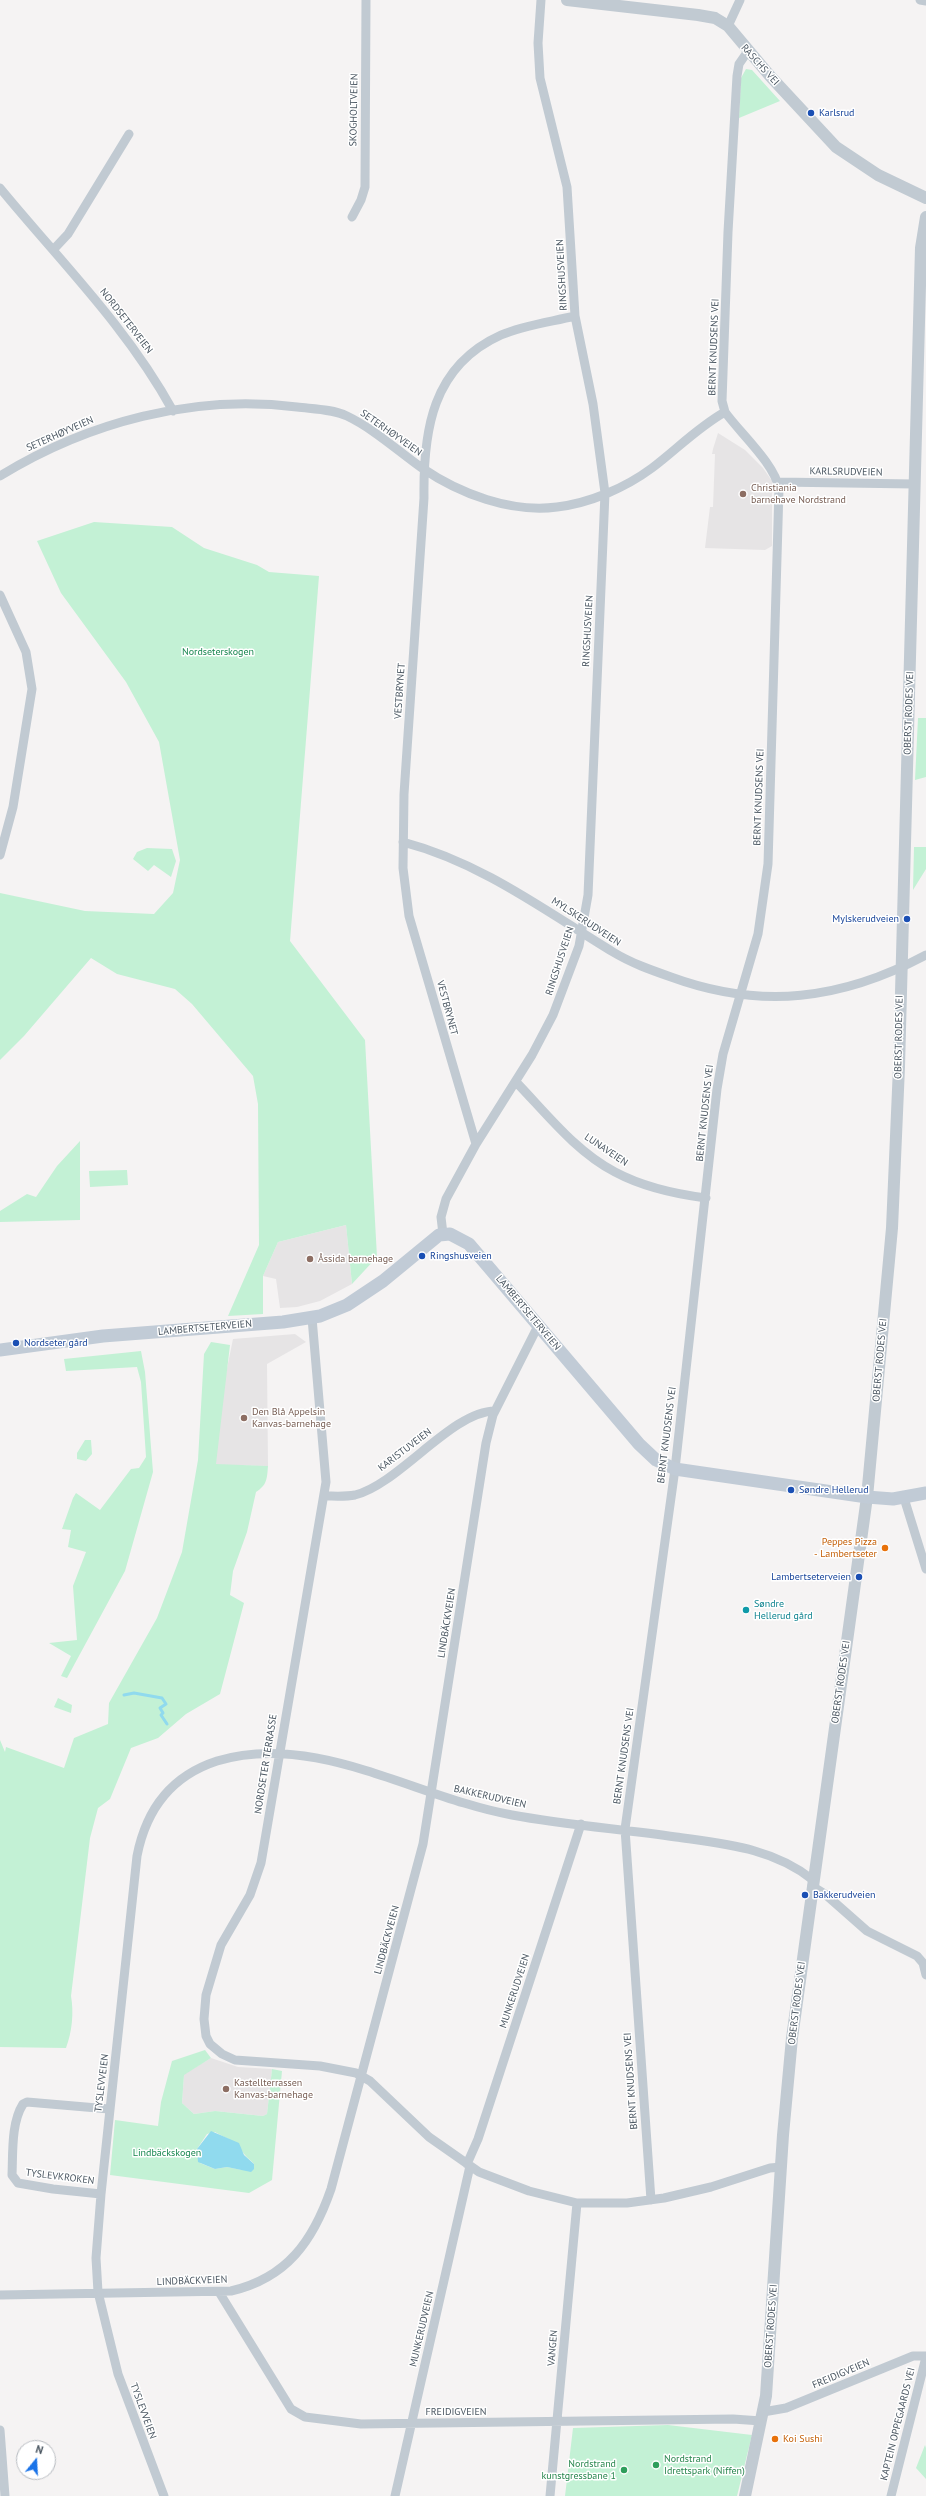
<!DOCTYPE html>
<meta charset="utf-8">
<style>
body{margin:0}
#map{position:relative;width:926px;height:2496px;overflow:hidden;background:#f5f3f3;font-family:"PT Sans",sans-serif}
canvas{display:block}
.north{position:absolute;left:16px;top:2440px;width:40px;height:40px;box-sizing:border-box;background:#fff;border:1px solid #b7bbc0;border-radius:50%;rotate:18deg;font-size:11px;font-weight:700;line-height:16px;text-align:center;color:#4a5661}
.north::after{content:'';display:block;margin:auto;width:14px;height:18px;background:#1a73e8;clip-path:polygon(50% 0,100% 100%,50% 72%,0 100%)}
</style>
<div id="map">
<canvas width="926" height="2496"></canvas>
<div class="north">N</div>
</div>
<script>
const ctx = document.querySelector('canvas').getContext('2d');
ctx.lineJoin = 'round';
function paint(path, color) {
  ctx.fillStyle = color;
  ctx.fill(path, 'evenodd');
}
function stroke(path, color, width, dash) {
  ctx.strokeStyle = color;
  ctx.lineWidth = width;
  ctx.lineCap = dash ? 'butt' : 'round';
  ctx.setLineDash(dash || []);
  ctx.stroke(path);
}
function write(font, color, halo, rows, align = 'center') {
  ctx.font = font + ' "PT Sans",sans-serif';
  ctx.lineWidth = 3;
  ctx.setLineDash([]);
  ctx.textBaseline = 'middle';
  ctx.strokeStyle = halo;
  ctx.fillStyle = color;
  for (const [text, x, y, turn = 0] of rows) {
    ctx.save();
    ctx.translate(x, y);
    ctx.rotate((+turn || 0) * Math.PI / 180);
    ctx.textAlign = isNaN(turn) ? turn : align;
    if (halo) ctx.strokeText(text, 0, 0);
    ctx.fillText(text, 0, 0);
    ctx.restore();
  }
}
const education = new Path2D(`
 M718 433 745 450 763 468 772 481V546L765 550 705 548 710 507H713L715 454H712L713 449Z
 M346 1225 352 1284 320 1301 297 1307 280 1308 276 1279 263 1276 278 1242Z
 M295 1334 306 1342 267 1364 268 1466 215 1465 222 1393 233 1339Z
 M211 2058 238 2067 272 2069 267 2114 263 2116 215 2111 194 2114 182 2103 184 2074Z`);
const green = new Path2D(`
 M746 69 752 70 780 101 739 118 741 78Z
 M94 522 172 527 204 548 257 565 269 572 319 576 290 941 365 1040 377 1257 352 1284 346 1225 278 1242 263 1276V1314L228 1316 259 1245 258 1104 253 1076 192 1004 175 989 117 974 91 958 24 1036 0 1060V893L85 911 154 914 173 893 180 860 159 742 126 682 61 593 37 541Z
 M918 718H926V777L915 780Z
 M914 847H926V869L913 890Z
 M147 848 172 849 176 861 171 877 154 865 148 871 133 859 137 852Z
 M80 1141V1220L0 1222V1211L27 1194 36 1197 57 1166Z
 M127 1170 128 1185 90 1187 89 1171Z
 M211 1342 230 1345 216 1464 268 1466C267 1479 267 1485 256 1492L247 1532 233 1571 230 1595 244 1603 220 1694 186 1714 158 1738 131 1748 110 1799 98 1808 90 1838 71 1996C74 2013 72 2032 66 2048L0 2047V1740L5 1752 6 1747 64 1768 74 1738 108 1724 109 1703 157 1618 182 1552 198 1460 204 1354Z
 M141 1351 145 1372 153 1472 125 1571 67 1678 61 1676 71 1656 49 1643 77 1640 73 1586 86 1552 68 1547 71 1530 62 1529 73 1498 76 1493 100 1510 131 1469 139 1468 146 1457 141 1382 137 1367 66 1371 64 1359Z
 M85 1440H91L92 1454 86 1461 77 1459V1453Z
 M58 1698 72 1705 71 1713 54 1707Z
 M205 2050 211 2058 184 2075 182 2103 194 2114 215 2111 263 2116 267 2114 272 2069 282 2071 272 2180 249 2193 110 2175 115 2120 158 2126 161 2102 172 2061ZM215 2132C233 2142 232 2138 245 2155 248 2159 251 2160 254 2164V2169L242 2170 227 2167 215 2169 200 2163 197 2149 207 2134Z
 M668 2425 752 2435 737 2496H565L573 2428Z
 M925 2445 926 2448V2479L916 2468Z`);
const water = new Path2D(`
 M211 2131 239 2143 244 2155 254 2164V2169L251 2172 227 2167 215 2169 198 2162 197 2149Z`);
const stream = new Path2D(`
 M124 1695 134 1693 162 1698 166 1704 160 1708 163 1713 161 1715 167 1724`);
const minor = new Path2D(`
 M920 0 926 1
 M728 26 740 0
 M0 188C60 261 127 327 173 411
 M352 217 361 200 365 187 366 0
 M53 250 68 234 129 134
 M0 476C88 422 193 394 297 407 313 409 332 409 347 416 374 429 398 451 422 468 460 494 511 513 557 507 590 503 625 488 652 468 676 450 698 427 725 412
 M778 482 914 484
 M0 595 26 652 32 689 13 807 0 855
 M403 842C482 863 544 910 613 952 631 963 651 970 671 977 761 1010 842 1000 926 955
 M516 1082C546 1113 576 1152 615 1172 643 1187 675 1194 706 1198
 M476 1144 409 916 403 868 404 794 424 498C423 431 432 366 501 335 524 325 550 322 575 316
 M443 1234 441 1217 446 1199 476 1144 532 1055 553 1015 579 946 588 895 605 493 593 404 575 316 567 187 540 78 538 43 541 0
 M312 1318 326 1482 261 1863 250 1895 221 1945 206 1995 204 2019 206 2036 210 2044 222 2054 235 2060 320 2066 356 2073 370 2081 429 2137 479 2172 529 2191 577 2203H627L664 2198 711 2187 770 2168 781 2167
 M324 1496C334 1496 345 1497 355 1495 399 1484 452 1411 495 1411
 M904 1498 926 1569
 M812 1886 825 1894 867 1931 917 1956 923 1963 926 1975
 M467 2164 478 2139 581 1824
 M101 2194 53 2189 18 2183 12 2175C13 2153 11 2123 23 2104L27 2102 109 2109
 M651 2200 625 1829 675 1469 717 1089 723 1054 758 934 768 864 779 489C775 464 740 433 725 412L722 401 728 232 737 76 739 64 748 51
 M219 2292 291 2409 305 2417 361 2424 733 2419 761 2421
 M0 2295 231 2291C287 2278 313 2241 331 2189L423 1844 486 1443 493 1415 538 1326
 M763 2412 786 2408 913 2356H926
 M0 2430 5 2496
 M164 2496 118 2374 98 2292 96 2258 101 2194 137 1856C146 1810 171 1776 217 1761 315 1731 417 1798 512 1815 566 1825 621 1829 676 1837 725 1844 773 1848 813 1880
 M395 2496 470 2166
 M550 2496 577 2203
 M891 2496 926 2357`);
const tertiary = new Path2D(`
 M567 0 698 15 715 18 728 26 770 76 836 147 878 175 926 198
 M745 2496 766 2396 783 2135 792 2038 867 1497 892 1228 899 1067 921 248 926 217`);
const secondary = new Path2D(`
 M0 1350 103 1336 283 1322 320 1316 347 1305 383 1281 439 1235 450 1234 469 1244 639 1444 656 1460 675 1469 867 1497 893 1499 926 1493`);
const markers = [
 [811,113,4,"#1a4fb4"],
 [743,494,4,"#8d6e63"],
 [907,919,4,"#1a4fb4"],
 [422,1256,4,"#1a4fb4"],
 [310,1259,4,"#8d6e63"],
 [16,1343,4,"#1a4fb4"],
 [244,1418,4,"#8d6e63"],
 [791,1490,4,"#1a4fb4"],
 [885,1548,4,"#e8710a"],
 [859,1577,4,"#1a4fb4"],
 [746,1610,4,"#0f9aa8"],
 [805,1895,4,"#1a4fb4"],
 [226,2089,4,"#8d6e63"],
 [775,2439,4,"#e8710a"],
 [656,2465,4,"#2e9e5b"],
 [624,2470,4,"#2e9e5b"]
];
const streetNames = [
 ["RASCHS VEI",760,65,48],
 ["SKOGHOLTVEIEN",354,110,-89],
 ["RINGSHUSVEIEN",562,275,-93],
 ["NORDSETERVEIEN",126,321,52],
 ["BERNT KNUDSENS VEI",714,347,-88],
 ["SETERHØYVEIEN",391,433,35],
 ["SETERHØYVEIEN",60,434,-24],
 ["KARLSRUDVEIEN",846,472,1],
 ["RINGSHUSVEIEN",588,631,-87],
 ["VESTBRYNET",400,691,-86],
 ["OBERST RODES VEI",909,713,-88],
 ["BERNT KNUDSENS VEI",759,797,-88],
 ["MYLSKERUDVEIEN",586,922,33],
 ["RINGSHUSVEIEN",560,961,-72],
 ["VESTBRYNET",447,1008,75],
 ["OBERST RODES VEI",899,1037,-89],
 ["BERNT KNUDSENS VEI",705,1113,-84],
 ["LUNAVEIEN",606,1150,34],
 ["LAMBERTSETERVEIEN",528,1313,50],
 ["LAMBERTSETERVEIEN",205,1328,-5],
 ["OBERST RODES VEI",880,1360,-85],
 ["BERNT KNUDSENS VEI",667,1435,-83],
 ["KARISTUVEIEN",405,1450,-37],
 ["LINDBÄCKVEIEN",447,1623,-81],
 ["OBERST RODES VEI",841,1682,-82],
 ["BERNT KNUDSENS VEI",624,1756,-82],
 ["NORDSETER TERRASSE",266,1764,-81],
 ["BAKKERUDVEIEN",490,1797,13],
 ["LINDBÄCKVEIEN",387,1940,-75],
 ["MUNKERUDVEIEN",515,1991,-72],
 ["OBERST RODES VEI",797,2003,-83],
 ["BERNT KNUDSENS VEI",631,2081,-94],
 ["TYSLEVVEIEN",102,2083,-83],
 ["TYSLEVKROKEN",60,2177,7],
 ["LINDBÄCKVEIEN",192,2281,-2],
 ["OBERST RODES VEI",771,2326,-86],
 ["MUNKERUDVEIEN",422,2329,-77],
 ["VANGEN",553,2348,-85],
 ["FREIDIGVEIEN",841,2374,-23],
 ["TYSLEVVEIEN",143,2411,70],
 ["FREIDIGVEIEN",456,2412],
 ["KAPTEIN OPPEGAARDS VEI",898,2424,-76]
];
const transitNames = [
 ["Karlsrud",819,113],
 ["Mylskerudveien",899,919,"right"],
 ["Ringshusveien",430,1256],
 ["Nordseter gård",24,1343],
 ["Søndre Hellerud",799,1490],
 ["Lambertseterveien",851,1577,"right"],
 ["Bakkerudveien",813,1895]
];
const educationNames = [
 ["Christiania",751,488],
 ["barnehave Nordstrand",751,500],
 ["Åssida barnehage",318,1259],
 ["Den Blå Appelsin",252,1412],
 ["Kanvas-barnehage",252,1424],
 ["Kastellterrassen",234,2083],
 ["Kanvas-barnehage",234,2095]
];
const parkNames = [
 ["Nordseterskogen",218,652],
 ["Lindbäckskogen",167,2153]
];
const foodNames = [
 ["Peppes Pizza",877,1542],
 ["- Lambertseter",877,1554],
 ["Koi Sushi",783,2439,"left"]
];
const cultureNames = [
 ["Søndre",754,1604],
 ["Hellerud gård",754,1616]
];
const leisureNames = [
 ["Nordstrand",664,2459],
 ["Idrettspark (Niffen)",664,2471],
 ["Nordstrand",616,2464,"right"],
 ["kunstgressbane 1",616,2476,"right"]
];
paint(education, '#e6e4e5');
paint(green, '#c3f1d5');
paint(water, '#90daee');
stroke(stream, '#90daee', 3);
stroke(minor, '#c1cad2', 9);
stroke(tertiary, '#c1cad2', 12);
stroke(secondary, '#c1cbd6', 13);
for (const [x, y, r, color] of markers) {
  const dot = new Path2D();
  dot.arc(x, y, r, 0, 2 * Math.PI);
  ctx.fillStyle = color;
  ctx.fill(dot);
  stroke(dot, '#fff', 1.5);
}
write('10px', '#4a5661', '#fff', streetNames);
write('10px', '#164399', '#fff', transitNames, 'left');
write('10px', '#785e54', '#fff', educationNames, 'left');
write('10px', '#17864f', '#fff', parkNames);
write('10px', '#c56008', '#fff', foodNames, 'right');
write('10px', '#0d838f', '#fff', cultureNames, 'left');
write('10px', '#27864d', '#fff', leisureNames, 'left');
</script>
